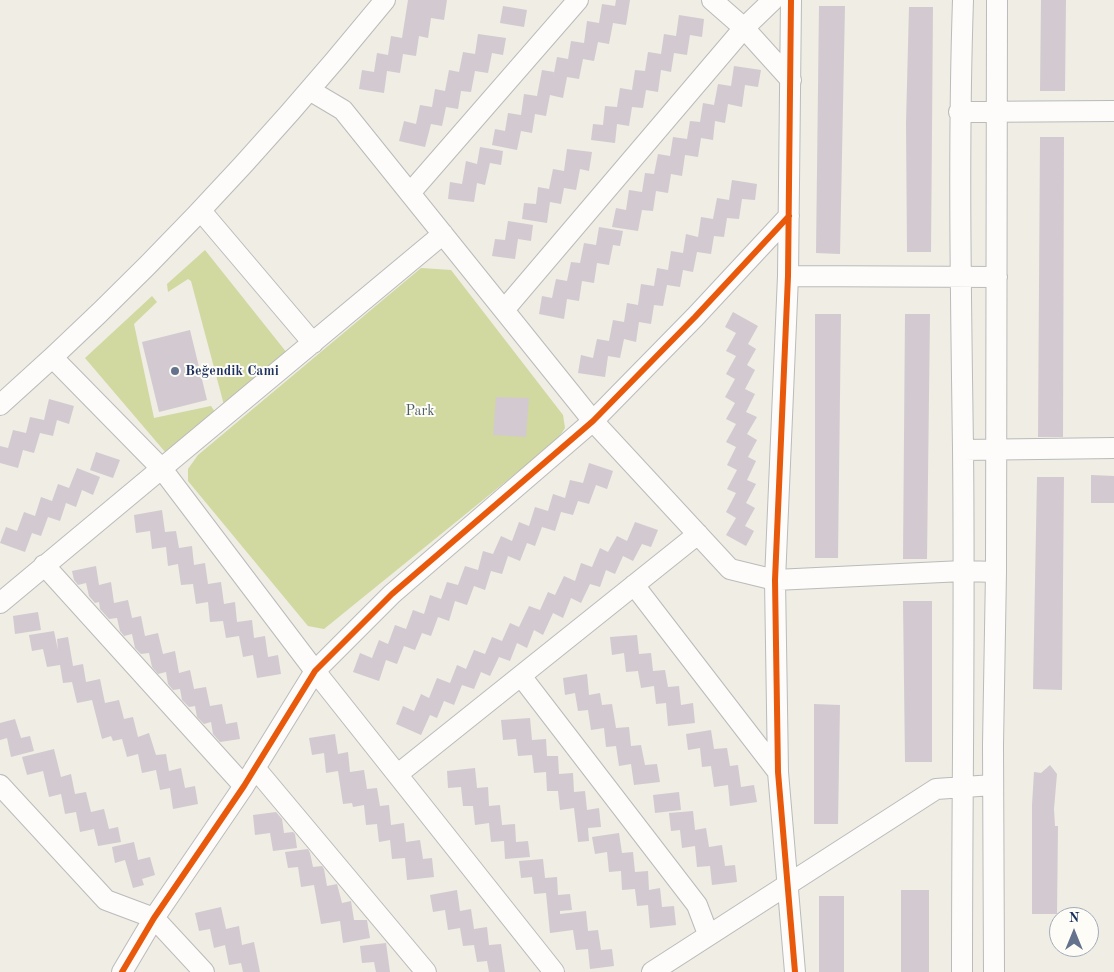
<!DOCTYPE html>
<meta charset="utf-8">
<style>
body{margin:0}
#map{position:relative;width:1114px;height:972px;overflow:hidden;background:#efede4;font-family:"Old Standard TT",serif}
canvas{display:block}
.north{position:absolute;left:1049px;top:907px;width:50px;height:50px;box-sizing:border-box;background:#fdfcf7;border:1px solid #a3aaba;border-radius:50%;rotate:0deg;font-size:14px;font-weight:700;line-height:20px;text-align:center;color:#1b2f5e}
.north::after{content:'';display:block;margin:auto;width:18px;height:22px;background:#65728d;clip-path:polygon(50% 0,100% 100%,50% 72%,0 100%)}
</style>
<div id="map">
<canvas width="1114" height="972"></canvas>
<div class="north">N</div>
</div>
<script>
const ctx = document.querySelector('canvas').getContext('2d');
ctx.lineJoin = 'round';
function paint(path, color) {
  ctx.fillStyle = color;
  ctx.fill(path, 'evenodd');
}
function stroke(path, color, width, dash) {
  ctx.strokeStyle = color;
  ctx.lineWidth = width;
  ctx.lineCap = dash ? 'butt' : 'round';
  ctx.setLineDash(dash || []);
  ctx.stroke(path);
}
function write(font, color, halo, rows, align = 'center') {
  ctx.font = font + ' "Old Standard TT",serif';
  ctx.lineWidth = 4;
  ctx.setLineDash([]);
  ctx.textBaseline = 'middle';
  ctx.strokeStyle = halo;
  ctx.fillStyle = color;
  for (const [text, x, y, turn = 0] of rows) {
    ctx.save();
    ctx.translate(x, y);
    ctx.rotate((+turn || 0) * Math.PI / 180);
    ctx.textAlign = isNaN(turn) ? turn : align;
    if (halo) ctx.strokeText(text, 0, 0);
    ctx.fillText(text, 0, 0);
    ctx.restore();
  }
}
const green = new Path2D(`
 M205 250 287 353 224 405 191 281 188 279 168 292 167 284Z
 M421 268 451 270 563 415 565 428 557 440 324 629 308 626 188 481V469L198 455Z
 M152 296 157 302 134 324 154 418 211 406 215 412 166 453 85 358Z`);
const building = new Path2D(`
 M408 0H447L444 20 431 18 428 38 419 36 416 56 403 54 400 73 387 71 384 93 359 89 362 70 374 72 377 53 388 55 391 36 402 38Z
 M616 0H630L626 25 613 23 609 44 598 42 594 61 583 59 579 79 567 77 563 98 550 95 546 116 535 114 532 133 521 131 517 150 492 145 495 129 505 131 508 113 521 115 524 94 537 96 542 70 554 72 553 78 557 57 568 59 571 41 584 43 587 21 599 23 602 4 615 6Z
 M1041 0H1066L1065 91H1040Z
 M503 6 527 10 524 27 500 23Z
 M819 6H845L840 254 816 253Z
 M909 7H933L931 252H907L906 123Z
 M679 15 704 19 702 37 690 35 687 55 674 53 671 72 661 70 658 92 646 90 643 108 632 107 629 126 617 124 615 143 591 140 593 124 603 125 605 106 617 107 620 88 632 90 635 70 645 71 648 52 661 54 664 34 676 36Z
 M478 34 506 38 503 55 492 53 488 73 475 71 471 92 461 91 458 109 446 107 442 126 431 124 425 147 399 141 404 121 416 124 420 105 432 107 435 89 445 91 449 70 459 72 463 52 475 54Z
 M734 66 761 70 758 87 745 85 742 107 728 104 725 123 715 121 713 140 701 138 698 157 685 155 682 176 671 174 668 193 656 191 653 211 642 210 638 231 612 227 616 208 626 210 629 190 642 192 645 173 654 174 658 154 670 156 673 137 687 139 690 121 700 122 703 103 714 105 718 84 731 86Z
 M1040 137H1064L1063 437H1038Z
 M480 147 503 151 501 165 490 163 485 185 477 183 474 202 448 199 450 182 462 184 466 161 477 164Z
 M567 149 592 152 589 171 580 169 576 190 564 188 561 204 550 202 547 223 522 219 524 203 536 204 538 187 549 189 553 169 564 171Z
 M732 180 757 184 755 200 742 199 739 219 727 218 724 237 714 236 711 254 697 252 693 272 683 270 680 287 667 285 663 306 654 305 651 324 639 322 636 342 624 339 620 358 608 356 605 377 578 373 581 355 593 358 597 339 609 341 613 320 624 322 627 303 638 305 641 284 654 286 657 268 668 270 671 251 683 253 686 234 698 237 701 217 713 219 717 198 729 200Z
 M508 221 533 225 531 241 518 239 515 259 492 256 495 239 505 240Z
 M599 227 623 231 620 246 613 245 609 265 597 263 594 283 582 281 579 301 567 299 564 319 539 314 542 296 552 298 556 279 567 281 571 262 580 263 584 243 596 245Z
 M733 312 758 326 748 344 756 349 747 365 755 370 745 389 755 394 746 412 757 417 747 434 757 440 748 457 756 461 747 480 756 484 746 503 755 508 745 526 754 531 746 546 726 535 736 518 726 512 736 493 727 489 737 470 727 465 736 447 726 442 736 424 726 419 735 403 725 397 735 379 726 374 736 356 726 351 736 333 725 327Z
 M815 314H841L838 558H815Z
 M905 314H930L927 559H903Z
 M190 330 207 400 159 412 142 342Z
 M496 397 529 398 526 437 493 435Z
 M49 399 74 406 69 424 57 420 53 436 40 433 34 453 23 450 18 468 0 463V446L8 448 13 430 26 433 30 417 44 420Z
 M96 452 120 460 113 478 90 470Z
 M589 463 613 471 607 489 596 485 589 504 578 501 573 515 561 512 555 531 542 527 535 546 527 543 520 561 508 556 502 574 491 571 485 590 474 586 467 605 455 601 449 621 438 617 431 636 422 633 415 650 404 646 397 664 386 660 379 681 353 672 360 653 372 658 379 640 388 644 395 625 406 629 413 610 424 614 430 595 441 599 447 582 458 585 465 566 478 570 483 551 493 554 501 536 512 541 519 522 529 526 535 507 548 511 553 494 565 498 570 480 583 483Z
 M77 468 100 477 93 495 82 490 76 507 66 503 60 521 48 517 41 536 32 533 25 552 0 543 6 527 17 531 24 512 35 516 41 497 52 501 58 484 69 488Z
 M1091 475 1114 476V503H1091Z
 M1037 477H1064L1062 690 1033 689Z
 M162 510 165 532 176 531 179 548 192 546 194 565 205 563 208 584 221 582 224 604 235 602 237 622 252 620 254 638 265 636 268 657 278 655 281 674 257 678 253 655 243 657 239 636 226 638 223 621 210 622 208 602 196 604 193 584 181 585 178 564 168 566 166 547 152 549 150 531 136 533 134 515Z
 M635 522 658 530 651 547 642 544 633 561 623 556 615 574 606 570 600 587 590 584 581 603 571 598 563 618 553 613 543 635 534 630 527 648 517 643 510 661 499 657 490 676 481 672 474 689 462 685 454 705 444 701 437 718 430 715 421 735 396 724 403 706 414 711 421 694 429 698 437 678 450 683 457 665 466 669 474 650 485 654 492 637 502 641 510 623 519 627 529 606 540 610 548 592 555 595 564 576 575 581 581 563 592 567 600 548 608 552 617 536 627 541Z
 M96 566 99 585 111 582 114 603 128 600 132 618 141 616 145 636 158 633 163 654 175 651 179 673 190 670 194 689 206 687 210 706 222 704 226 724 237 722 240 739 220 742 213 734 211 722 204 724 197 717 195 706 189 707 182 700 180 689 173 690 168 684 166 672 158 674 152 667 149 653 141 654 135 648 132 634 124 636 120 631 117 618 109 619 100 609 99 602 95 603 89 596 86 583 78 585 74 580 72 571Z
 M903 601H932V762H905Z
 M38 612 41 630 15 634 13 616Z
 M54 631 58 650 57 639 68 637 73 666 83 664 86 682 100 679 105 703 119 700 124 719 133 717 138 737 149 733 156 755 166 754 169 771 181 768 185 788 195 786 198 804 173 809 170 788 160 790 156 770 142 773 138 754 127 757 122 739 113 741 111 736 102 739 92 700 77 703 72 682 63 683 60 665 47 667 43 649 32 651 29 635Z
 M637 635 639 654 651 653 653 671 665 670 668 687 679 686 681 705 693 703 695 723 668 726 666 703 656 704 654 686 641 688 638 671 626 672 624 653 612 655 610 637Z
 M587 674 589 695 600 693 602 705 612 704 616 728 629 727 631 746 641 745 645 765 657 764 660 782 634 785 631 764 619 766 616 746 606 747 604 728 591 730 588 710 578 711 575 693 565 695 563 678Z
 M814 704 840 705 838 824H814Z
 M530 718 532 740 546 739 547 756H558L559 774 573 773 574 792 585 791 587 810 599 808 601 827 588 828 589 841 578 842 574 808 560 810 558 791H547L546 772 534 773 532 755 518 756 516 739 503 740 501 720Z
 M15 719 21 738 30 736 34 751 11 757 7 738 0 740V723Z
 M711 730 714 749 727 748 730 766 738 765 741 787 754 785 757 802 730 806 728 785 714 787 711 766 702 767 700 748 688 750 686 734Z
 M335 734 338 754 348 752 350 772 364 770 367 789 377 788 380 806 389 805 391 825 404 823 406 842 420 840 423 859 432 858 434 877 407 880 405 858 392 859 390 840 379 842 377 824 366 825 364 805 353 807 352 803 343 804 338 771 326 773 324 753 312 755 309 738Z
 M54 749 61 777 71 774 75 794 86 792 91 812 104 809 109 829 118 827 121 842 98 846 94 829 80 832 76 812 65 814 61 794 49 797 43 771 27 775 22 757Z
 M1050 765 1057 774 1054 809 1055 826H1058L1057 914H1032V805L1034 772 1041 773Z
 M475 768 477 788 488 787 489 806 500 805 502 825 515 824 516 842 528 841 530 857 505 859 504 841 491 842 489 823 475 825 473 806H463L461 787 448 788 447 771Z
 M679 792 681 810 655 813 653 795Z
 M693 811 695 830 706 828 709 847 722 845 725 866 735 865 737 882 712 885 710 866 697 867 695 846 682 848 680 830 671 831 669 813Z
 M276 812 282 819 284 833 293 832 295 834 297 848 273 851 270 833 255 835 253 815Z
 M619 833 622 853 633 852 635 872 648 871 649 890 660 888 662 907 674 906 676 925 650 928 648 905 637 906 635 889 622 890 621 871 609 872 607 852 595 854 592 837Z
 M134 842 138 860 150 857 155 875 142 879 144 885 133 888 125 860 115 863 112 847Z
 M308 849 310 853 313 867 322 866 324 869 327 886 337 884 342 903 351 901 354 920H367L370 938 343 943 340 921 321 924 314 885 301 887 298 867 288 868 285 852Z
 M543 859 545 878 557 877 558 895 570 894 572 910 560 911V914L586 911 588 931 598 930 601 950 612 949 614 966 590 969 588 949 576 950 573 930 550 933 546 893 534 894 532 877 521 878 519 861Z
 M457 890 460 911 471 909 474 929 487 927 489 945 501 944 505 972H489L487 961 477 962 474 945 463 946 460 928 448 930 445 910 433 912 430 895Z
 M901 890H929V972H901Z
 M819 896H844V972H819Z
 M221 907 226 929 239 926 242 945 254 942 260 972H243L241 963 229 965 225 945 214 948 210 929 199 931 195 913Z
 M386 943 390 972H376L374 962 362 963 360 946Z`);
const minor = new Path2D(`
 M712 0 744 28 791 80
 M791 0 788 276 775 580 778 772 795 972
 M311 91 343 110 593 421 730 569 775 580 963 571 996 572
 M959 112 1114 111
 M410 193 578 0
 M201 211 313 343
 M788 276 997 277
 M504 310 744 28 773 0
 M53 358 162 469 315 671 554 972
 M0 405C140 281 267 145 385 0
 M963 450 1114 448
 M44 565 244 786
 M634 585 778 772
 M0 603 443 234
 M521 676 697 905 708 934
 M255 768 426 972
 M398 774 698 534
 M0 785 106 900 154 918 204 972
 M122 972 154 918 244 786 315 671 392 594 593 421 695 317 789 216
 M652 972 936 789 993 785
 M962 972C962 798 965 623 963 449 961 299 958 150 963 0
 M994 972 993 745 996 572 997 0`);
const cycleway = new Path2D(`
 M791 0 788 276 775 580 778 772 795 972
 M122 972 154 918 244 786 315 671 392 594 593 421 695 317 789 216`);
const markers = [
 [175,371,5,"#65728d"]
];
const poiNames = [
 ["Beğendik Cami",185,371]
];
const parkNames = [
 ["Park",420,411]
];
paint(green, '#d1d8a0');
paint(building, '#d2cad0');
stroke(minor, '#babbba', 22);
stroke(minor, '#fdfcfb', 20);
stroke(cycleway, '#e8590c', 6);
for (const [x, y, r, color] of markers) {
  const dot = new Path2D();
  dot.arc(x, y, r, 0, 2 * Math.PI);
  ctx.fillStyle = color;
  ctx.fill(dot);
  stroke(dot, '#fdfcf7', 2);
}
write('bold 14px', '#1b2f5e', '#fdfcf7', poiNames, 'left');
write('14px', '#4a5c61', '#fdfcf7', parkNames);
</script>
